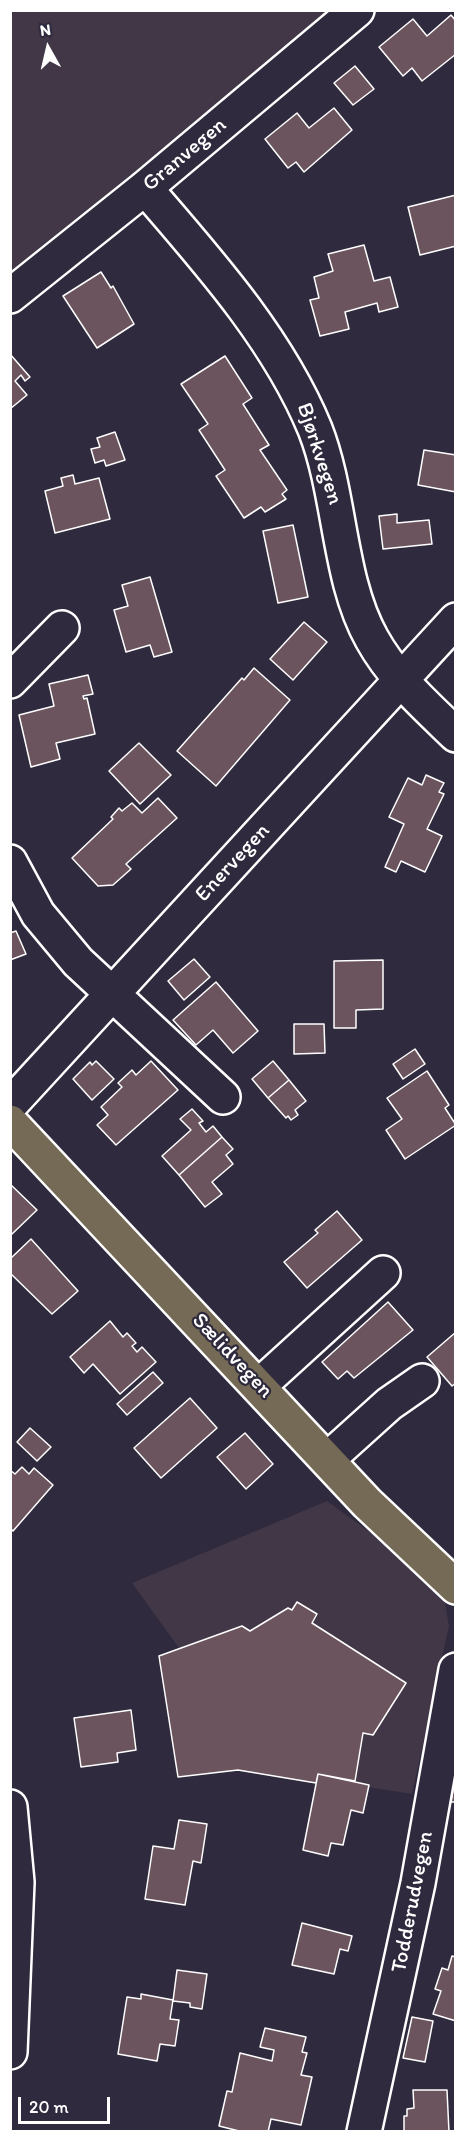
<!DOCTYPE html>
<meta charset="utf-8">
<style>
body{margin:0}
#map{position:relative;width:466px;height:2142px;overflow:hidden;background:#2f2a3d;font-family:Itim,sans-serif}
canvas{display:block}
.frame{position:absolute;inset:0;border:12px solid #fff;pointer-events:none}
.north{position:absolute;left:18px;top:18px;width:60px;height:60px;-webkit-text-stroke:4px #2f2a3d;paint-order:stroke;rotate:352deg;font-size:16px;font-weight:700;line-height:24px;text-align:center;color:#fff}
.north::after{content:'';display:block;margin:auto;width:21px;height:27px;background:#fff;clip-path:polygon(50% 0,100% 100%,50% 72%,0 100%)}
.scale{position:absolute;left:18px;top:2097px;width:92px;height:27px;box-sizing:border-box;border:3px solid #fff;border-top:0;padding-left:8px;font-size:18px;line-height:21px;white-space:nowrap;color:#fff;-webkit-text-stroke:4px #2f2a3d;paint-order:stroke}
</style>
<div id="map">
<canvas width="466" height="2142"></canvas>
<div class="frame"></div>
<div class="north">N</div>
<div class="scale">20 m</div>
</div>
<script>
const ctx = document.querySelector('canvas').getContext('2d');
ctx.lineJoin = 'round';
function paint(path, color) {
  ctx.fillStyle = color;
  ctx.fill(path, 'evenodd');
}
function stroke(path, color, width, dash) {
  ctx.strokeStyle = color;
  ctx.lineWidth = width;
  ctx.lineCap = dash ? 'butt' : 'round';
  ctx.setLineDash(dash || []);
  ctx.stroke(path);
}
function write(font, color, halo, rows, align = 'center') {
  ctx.font = font + ' Itim,sans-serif';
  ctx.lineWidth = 4.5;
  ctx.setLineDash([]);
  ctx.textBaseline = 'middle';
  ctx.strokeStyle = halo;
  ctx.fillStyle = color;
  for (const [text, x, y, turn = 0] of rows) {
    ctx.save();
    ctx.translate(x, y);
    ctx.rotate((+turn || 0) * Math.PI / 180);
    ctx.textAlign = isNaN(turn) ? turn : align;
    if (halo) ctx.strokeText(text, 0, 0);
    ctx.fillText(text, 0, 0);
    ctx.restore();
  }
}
const built = new Path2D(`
 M11 11H336L11 274Z
 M327 1501 382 1541 445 1603 449 1626 412 1794 234 1766 226 1713 132 1583Z`);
const building = new Path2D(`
 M451 15 456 21V54L422 81 412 68 403 76 379 47 413 19 427 36Z
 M355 66 374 89 353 105 334 83Z
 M334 108 352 130 304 172 296 162 288 168 265 139 297 113 309 128Z
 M456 195V246L420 255 408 207Z
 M364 245 374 281 390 277 398 307 379 312 377 303 345 312 349 329 320 336 310 300 319 298 314 277 333 271 328 254Z
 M101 272 111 288 113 286 134 324 97 348 63 296Z
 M10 354 30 377 25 381 21 375 15 381 27 395 10 409Z
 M225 356 252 398 243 404 269 445 260 450 287 490 282 494 286 499 265 512 261 507 244 518 216 476 225 470 199 430 208 424 181 384Z
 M115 432 125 460 106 466 104 460 95 463 91 449 100 447 97 438Z
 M424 450 456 455V492L418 485Z
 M73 475 75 484 99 478 110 519 55 533 45 491 63 486 61 478Z
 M397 514V523L429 520 432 544 383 549 379 516Z
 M293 525 308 597 278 603 263 531Z
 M150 577 172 652 154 657 150 645 126 652 114 610 128 606 122 585Z
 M304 622 327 642 293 680 270 659Z
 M254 668 290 700 216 786 177 751 242 678 244 680Z
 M88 675 93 694 83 696 84 699 87 698 95 734 56 743 60 759 31 767 19 715 54 706 49 684Z
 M139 743 171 775 140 804 109 771Z
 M426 775 444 783 439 792 444 794 427 829 442 836 425 872 401 861 396 872 385 867 404 824 389 817 408 778 422 785Z
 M158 798 177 818 126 864 131 869 113 885 98 886 72 858 113 819 111 817 119 808 122 811 132 803 142 813Z
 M16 931 26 954 10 960V933Z
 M194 959 210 977 184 1000 168 981Z
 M383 960V1009L356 1010V1028H334V961Z
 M216 982 258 1031 233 1053 213 1030 196 1045 173 1020Z
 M294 1024H324L325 1053 294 1054Z
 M415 1049 425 1064 403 1079 393 1064Z
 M96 1061 114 1079 92 1100 73 1079 90 1062 92 1065Z
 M151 1061 178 1090 116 1145 97 1125 108 1115 101 1107 122 1087 118 1083 132 1070 136 1075Z
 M273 1061 289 1080 268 1098 252 1079Z
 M427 1071 449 1105 445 1108 456 1125 405 1159 386 1130 402 1119 387 1098Z
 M289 1080 306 1101 295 1110 298 1115 291 1120 288 1116 286 1118 268 1098Z
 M192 1109 203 1121 199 1123 206 1132 213 1126 222 1137 179 1175 162 1156 191 1130 180 1119Z
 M222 1137 233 1149 226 1155 233 1164 212 1182 222 1194 205 1207 179 1175Z
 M10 1184 37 1210 12 1234 10 1233Z
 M337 1211 362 1240 307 1288 284 1262 318 1233 315 1230Z
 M31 1239 78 1291 52 1314 10 1273V1259Z
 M388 1302 413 1330 354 1378 347 1371 338 1379 322 1362Z
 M110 1321 123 1337 127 1333 136 1343 132 1346 137 1352 142 1347 156 1362 120 1394 93 1364 84 1373 70 1357Z
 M456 1332V1383L452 1386 427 1357Z
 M153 1372 163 1383 127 1415 117 1404Z
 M190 1398 217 1428 161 1478 134 1448Z
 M30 1428 51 1447 37 1461 17 1442Z
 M245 1433 273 1464 246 1489 217 1457Z
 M22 1467 29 1474 34 1468 53 1485 13 1531 10 1528V1470L15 1474Z
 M297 1602 317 1614 312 1623 406 1683 373 1735 363 1733 355 1781 318 1774 316 1783 238 1770 178 1777 159 1656 242 1626 250 1631 288 1608 292 1610Z
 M131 1710 136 1750 117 1753 118 1762 81 1767 74 1718Z
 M456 1772V1802H451Z
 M318 1774 369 1785 363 1813 351 1810 343 1845 331 1843 328 1856 303 1850Z
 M179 1820 207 1824 201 1863 193 1861 185 1905 145 1899 153 1846 174 1849Z
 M302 1923 352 1936 348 1951 340 1949 334 1974 292 1965Z
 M452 1956 456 1957V2021L433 2014 441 1991 435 1989 442 1968 448 1970Z
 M177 1970 207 1974 202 2009 190 2007V2003L173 2001Z
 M141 1994 173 2000 170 2019 179 2020 175 2046 160 2044 157 2061 118 2054 127 1997 141 1999Z
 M412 2017 433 2021 425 2062 403 2058Z
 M265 2028 306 2037 302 2052 307 2053 301 2075 312 2077 301 2125 271 2119 268 2132H243L219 2126 227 2091 232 2092 240 2053 272 2061 274 2050 260 2047Z
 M413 2090H447L449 2132H404V2116H407V2109L414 2108Z`);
const minor = new Path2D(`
 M145 188C208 261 278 339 315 429 341 495 338 579 372 639 393 677 425 705 456 735
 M10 296 145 188 357 10
 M10 681 62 628
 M10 862 38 914 78 962 223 1097
 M10 1105 456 620
 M260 1385 383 1273
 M328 1459 389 1404 422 1381
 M10 1807 17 1882 10 2052
 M364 2132 418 1883 456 1670`);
const major = new Path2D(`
 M10 1122 367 1503 456 1587`);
const streetNames = [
 ["Granvegen",185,155,-40],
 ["Bjørkvegen",319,454,72],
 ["Enervegen",233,863,-47],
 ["Sælidvegen",232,1356,47],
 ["Todderudvegen",413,1902,-79]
];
paint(built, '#413747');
paint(building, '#6b545d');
stroke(building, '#fff', 1.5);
stroke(minor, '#fff', 38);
stroke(major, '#fff', 38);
stroke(minor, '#2f2a3d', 33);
stroke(major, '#756a55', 33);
write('22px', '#fff', '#2f2a3d', streetNames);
</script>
